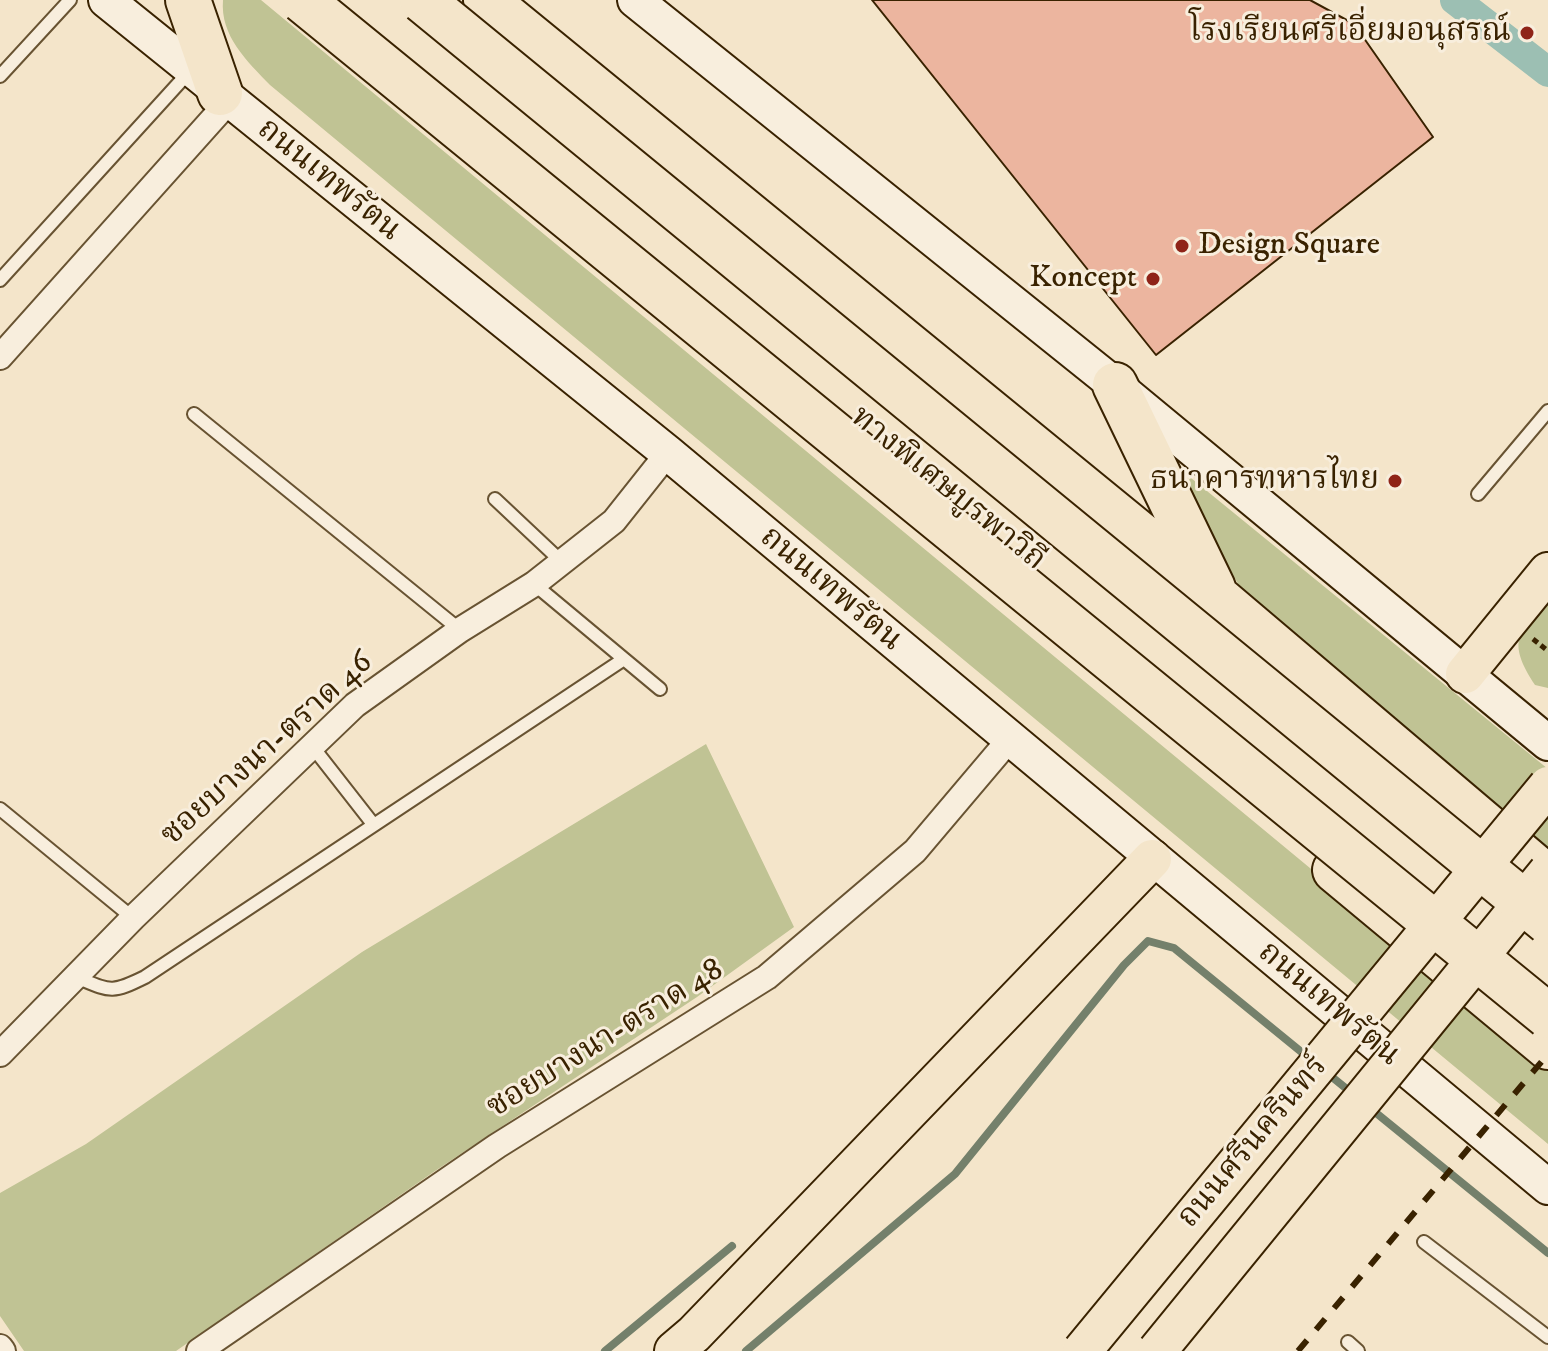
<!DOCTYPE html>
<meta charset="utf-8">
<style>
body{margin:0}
canvas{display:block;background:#f4e5ca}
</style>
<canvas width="1548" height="1351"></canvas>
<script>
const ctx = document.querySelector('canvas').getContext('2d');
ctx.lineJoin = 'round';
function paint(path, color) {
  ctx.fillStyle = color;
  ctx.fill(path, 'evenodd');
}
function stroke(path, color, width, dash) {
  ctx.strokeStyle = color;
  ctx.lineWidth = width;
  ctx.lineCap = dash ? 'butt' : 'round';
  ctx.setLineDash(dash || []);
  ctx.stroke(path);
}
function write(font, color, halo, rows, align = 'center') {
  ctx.font = font + ' "IM FELL DW Pica","Noto Serif Thai",serif';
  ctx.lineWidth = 6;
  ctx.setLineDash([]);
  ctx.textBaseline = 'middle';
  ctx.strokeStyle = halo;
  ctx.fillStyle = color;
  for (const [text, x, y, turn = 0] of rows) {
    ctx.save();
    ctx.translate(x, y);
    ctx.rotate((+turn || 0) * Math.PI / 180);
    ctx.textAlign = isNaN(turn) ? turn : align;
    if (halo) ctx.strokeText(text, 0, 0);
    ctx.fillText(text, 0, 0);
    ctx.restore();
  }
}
const green = new Path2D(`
 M223 0H261L1548 1065V1144L270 85C247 61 220 36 223 0Z
 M1191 478 1548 769V862L1253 610 1182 486Z
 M1548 597V688L1535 685C1507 642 1517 632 1548 597Z
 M706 744 794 927 697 997 435 1171 176 1351H24L0 1316V1193L86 1144 362 952Z`);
const stream = new Path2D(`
 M1327 1073 1353 1094
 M1370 1108 1548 1253
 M605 1351 732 1246
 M746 1351 955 1174 1124 965 1148 941 1174 948 1310 1059`);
const canal = new Path2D(`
 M1455 0 1548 72`);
const building = new Path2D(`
 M872 0H1310L1354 24 1433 137 1156 355Z`);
const path = new Path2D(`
 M1533 639 1548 651`);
const lane = new Path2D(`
 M0 76 70 0
 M0 280 189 72
 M194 414 460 630
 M1478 494 1548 411
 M495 499 562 562
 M534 584 660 689
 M312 746 373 824
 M0 809 133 918
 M76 977C110 991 111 994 145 977L624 659
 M1424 1242 1548 1337
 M1348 1342 1358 1351`);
const street = new Path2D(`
 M0 357 229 101
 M0 1054 133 918 355 705 460 630 534 584 614 521 668 453
 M0 1347 3 1351
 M199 1351 497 1146 767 977 915 851 1009 740`);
const secondary = new Path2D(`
 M106 0 668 453 1548 1187
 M635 0 1115 385 1548 743`);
const primary = new Path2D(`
 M1465 674 1548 572
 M674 1351 694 1334 1152 859`);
const highway = new Path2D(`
 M188 0 220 93
 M486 0 1218 598 1548 878
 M1115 385 1213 588
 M1335 870 1548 1047`);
const rail = new Path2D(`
 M1298 1351 1548 1054`);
const primaryBridge = new Path2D(`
 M1082 1351 1548 786
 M1157 1351 1548 872`);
const highwayBridge = new Path2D(`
 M302 0 1548 1016
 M422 0 1548 922`);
const markers = [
 [1527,33,8,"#8f2418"],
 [1182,246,8,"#8f2418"],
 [1153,279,8,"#8f2418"],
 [1395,481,8,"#8f2418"]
];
const poiNames = [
 ["โรงเรียนศรีเอี่ยมอนุสรณ์",1511,33],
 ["Design Square",1198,246,"left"],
 ["Koncept",1137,279],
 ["ธนาคารทหารไทย",1379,481]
];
const streetNames = [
 ["ถนนเทพรัตน",328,181,39],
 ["ทางพิเศษบูรพาวิถี",947,490,39],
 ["ถนนเทพรัตน",830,590,40],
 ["ซอยบางนา-ตราด 46",268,750,-42],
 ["ถนนเทพรัตน",1328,1005,40],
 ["ซอยบางนา-ตราด 48",606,1040,-32],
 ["ถนนศรีนครินทร์",1254,1143,-50]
];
paint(green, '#c0c394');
stroke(stream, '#74806b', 8);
stroke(canal, '#9cbfb3', 30);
paint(building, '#ecb59f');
stroke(building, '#392200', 2);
stroke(lane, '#685332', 16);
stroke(street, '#685332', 28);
stroke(secondary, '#392200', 38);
stroke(primary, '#392200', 42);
stroke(highway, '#392200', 48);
stroke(path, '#392200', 5, [6, 4]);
stroke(lane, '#f8eedd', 12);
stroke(street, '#f8eedd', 24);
stroke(secondary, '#f8eedd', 34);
stroke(primary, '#f4e5ca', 38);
stroke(highway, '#f4e5ca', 44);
stroke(rail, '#392200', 6, [14, 14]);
stroke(primaryBridge, '#392200', 42, []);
stroke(highwayBridge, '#392200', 48, []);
stroke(primaryBridge, '#f4e5ca', 38);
stroke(highwayBridge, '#f4e5ca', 44);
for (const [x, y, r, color] of markers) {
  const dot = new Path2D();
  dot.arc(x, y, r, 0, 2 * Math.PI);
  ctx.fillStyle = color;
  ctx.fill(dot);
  stroke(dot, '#f8eedd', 3);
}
write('32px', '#392200', '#f8eedd', poiNames, 'right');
write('32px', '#392200', '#f8eedd', streetNames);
</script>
